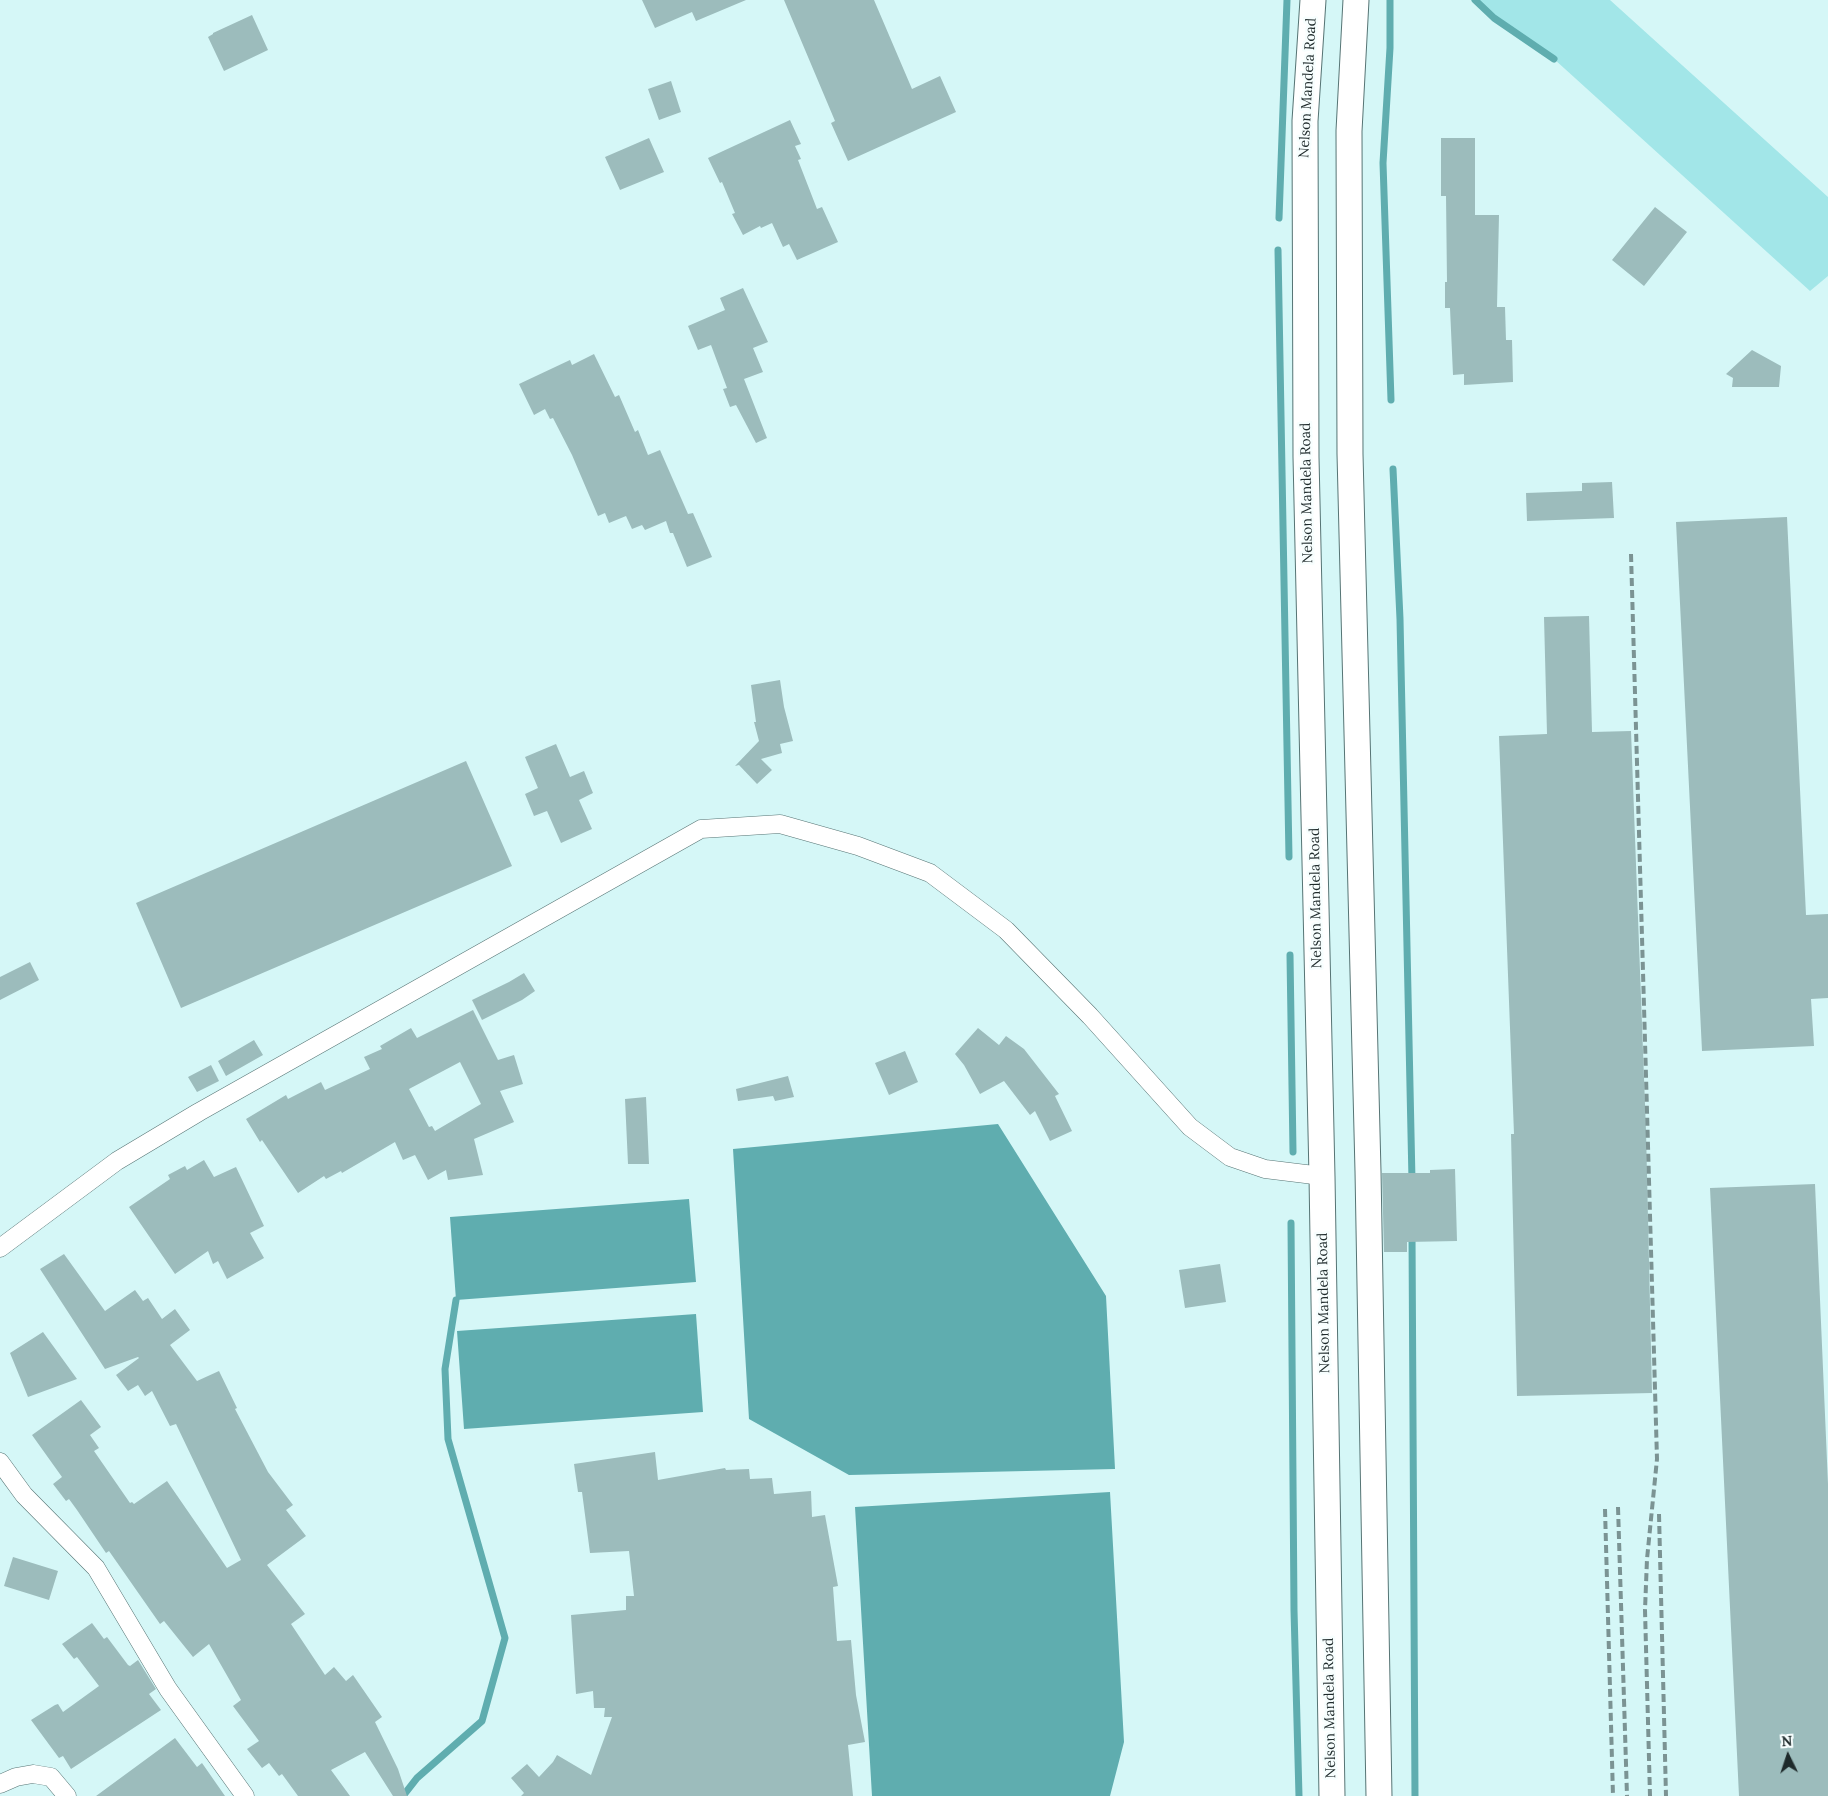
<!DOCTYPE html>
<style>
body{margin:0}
#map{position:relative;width:1828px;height:1796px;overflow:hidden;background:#d5f7f7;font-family:Lora,serif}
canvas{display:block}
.north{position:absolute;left:1763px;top:1731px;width:50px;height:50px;-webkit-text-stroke:4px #f7fefe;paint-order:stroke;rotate:356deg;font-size:14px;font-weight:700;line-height:20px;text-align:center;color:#1e2a2b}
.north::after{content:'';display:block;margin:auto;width:18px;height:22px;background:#1e2a2b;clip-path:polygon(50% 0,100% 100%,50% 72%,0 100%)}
</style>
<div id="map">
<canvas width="1828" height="1796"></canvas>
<div class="north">N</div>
</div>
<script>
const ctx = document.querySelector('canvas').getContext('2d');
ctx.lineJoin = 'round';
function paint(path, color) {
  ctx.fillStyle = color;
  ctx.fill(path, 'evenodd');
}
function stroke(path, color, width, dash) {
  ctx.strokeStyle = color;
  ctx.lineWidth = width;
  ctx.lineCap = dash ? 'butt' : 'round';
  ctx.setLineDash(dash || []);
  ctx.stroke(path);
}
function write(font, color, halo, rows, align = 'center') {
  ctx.font = font + ' Lora,serif';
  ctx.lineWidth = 5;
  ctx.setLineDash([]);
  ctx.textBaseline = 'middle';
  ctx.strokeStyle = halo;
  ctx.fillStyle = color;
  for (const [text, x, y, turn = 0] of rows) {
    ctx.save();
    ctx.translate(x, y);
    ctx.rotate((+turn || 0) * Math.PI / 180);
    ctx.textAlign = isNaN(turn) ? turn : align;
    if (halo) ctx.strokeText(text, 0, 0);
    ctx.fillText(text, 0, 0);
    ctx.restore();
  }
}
const green = new Path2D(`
 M1471 0H1610L1828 197V276L1810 291 1554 59Z`);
const water = new Path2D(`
 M998 1124 1106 1296 1115 1469 849 1475 749 1419 733 1149Z
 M689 1199 696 1282 456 1300 450 1217Z
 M696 1314 703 1412 464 1429 457 1331Z
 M1110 1492 1124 1742 1110 1796H872L855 1507Z`);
const stream = new Path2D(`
 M1390 0V48L1383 163 1391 400
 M1475 0 1494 18 1554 59
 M1279 218 1287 0
 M1278 250 1289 857
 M1393 469 1400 619 1412 1180
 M1290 955 1293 1152
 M1291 1223 1294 1610 1299 1796
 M1412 1234 1415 1796
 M403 1796 417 1778 482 1721 505 1638 448 1439 445 1369 456 1300`);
const building = new Path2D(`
 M642 0H746L696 21 692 12 655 28Z
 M784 0H874L912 89 940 76 956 112 848 161 831 123 835 121Z
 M252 15 268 50 224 71 208 37 213 34V33Z
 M671 81 681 112 659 120 648 89Z
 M790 120 801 144 795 146 801 159 798 160 817 209 822 207 838 242 797 260 789 244 783 247 772 223 761 228 760 226 743 235 732 214 735 213 722 182 720 183 708 158Z
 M649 138 664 172 620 190 605 157Z
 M1441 138H1475V215H1499L1497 307H1505L1506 340H1512L1513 382 1464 385V374L1453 375 1450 308H1445V282H1447L1446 196H1441Z
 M1655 207 1687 232 1644 286 1612 260Z
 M743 288 768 342 753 348 763 372 744 379 767 438 756 443 736 405 730 407 723 389 727 388 711 345 698 350 688 326 725 310 720 298Z
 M1752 350 1781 366 1779 387H1732L1733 378 1726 374Z
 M594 354 615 397 619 395 635 432 638 430 648 455 660 450 688 514 693 513 712 557 687 567 673 533H670L666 521 645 530 642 525 632 529 626 516 609 523 605 513 598 516 572 455 553 418 550 419 545 409 534 415 519 384 570 360 572 365Z
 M1612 482 1614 518 1527 521 1526 493 1582 491V483Z
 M1787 517 1806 915 1828 914V998L1811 999 1814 1046 1702 1051 1676 522Z
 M1589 616 1592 732 1631 731 1646 1131 1652 1393 1517 1396 1511 1134H1514L1499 736 1547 734 1544 617Z
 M780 680 784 707 793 741 780 744 782 753 761 759 772 770 757 784 739 765 735 766 759 741 754 722H756L751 685Z
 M556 744 570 777 584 771 593 793 579 800 592 829 561 843 547 811 534 816 525 794 538 788 525 757Z
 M466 761 512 866 181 1008 136 903Z
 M30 962 39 980 0 1000V977Z
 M524 973 535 991 522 1000 482 1020 472 1000 509 982Z
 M473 1010 498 1060 514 1055 523 1084 500 1091 514 1122 474 1139 483 1175 448 1180 446 1170 428 1180 415 1155 403 1160 395 1142 342 1173 341 1171 326 1179 324 1176 298 1193 262 1140 260 1142 246 1119 286 1095 288 1099 321 1082 325 1090 370 1069 364 1057 382 1049 380 1046 411 1028 417 1038ZM460 1062 481 1104 435 1131 432 1126 429 1127 409 1089Z
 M978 1028 999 1045 1006 1036 1024 1049 1059 1094 1055 1096 1072 1131 1050 1141 1035 1111 1030 1115 1004 1081 980 1094 964 1065 955 1054Z
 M254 1040 263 1055 226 1076 218 1061Z
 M905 1051 918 1082 889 1095 875 1063Z
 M211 1065 219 1081 197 1092 188 1077Z
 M788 1076 794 1097 775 1101 773 1096 738 1101 736 1089Z
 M646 1097 649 1164H628L625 1099Z
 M204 1160 214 1177 236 1167 264 1226 250 1233 264 1258 227 1279 218 1261 213 1264 208 1251 175 1274 129 1207 170 1179 168 1175 185 1166 187 1170Z
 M1455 1169 1457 1241 1407 1242V1252H1384L1382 1173H1430V1170Z
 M1815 1184 1828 1484V1796H1739L1710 1188Z
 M64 1254 105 1311 135 1290 143 1301 148 1298 162 1319 175 1309 190 1330 170 1345 197 1381 219 1371 237 1408 235 1409 268 1472 293 1505 286 1510 306 1536 267 1565 305 1614 291 1624 325 1675 334 1667 346 1681 353 1675 382 1717 375 1722 398 1769 407 1796H393L365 1752 331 1770 350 1796H298L282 1774 279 1776 269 1763 262 1768 247 1749 259 1741 233 1706 241 1700 209 1644 193 1657 164 1621 160 1624 109 1551 106 1553 77 1510 69 1499 66 1501 53 1484 62 1477 32 1435 81 1400 101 1427 90 1435 99 1448 94 1451 130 1503 132 1502 134 1504 167 1481 227 1568 241 1560 176 1424 170 1426 152 1391 145 1396 138 1385 128 1391 116 1375 139 1358 138 1357 105 1369 40 1269Z
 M1220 1264 1226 1302 1185 1308 1179 1270Z
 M43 1332 77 1379 28 1397 10 1353Z
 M655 1452 658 1480 725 1468 726 1470 749 1469 750 1479 772 1478 774 1494 811 1491 812 1517 825 1515 838 1586 833 1587 837 1641 851 1640 856 1695 865 1742 848 1745 853 1796H521L524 1793 511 1778 527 1764 539 1777 553 1762 557 1755 591 1775 612 1717H604L605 1708H594L593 1691 576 1694 571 1615 626 1610V1596H634L629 1551 590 1553 582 1492H578L574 1464Z
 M13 1557 58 1571 49 1600 4 1586Z
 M92 1623 104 1639 107 1637 128 1665 130 1666 138 1660 156 1689 149 1694 161 1710 71 1769 63 1756 59 1758 31 1720 55 1705 58 1704 63 1712 99 1686 77 1657 74 1659 62 1644Z
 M175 1738 197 1767 202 1763 225 1796H96Z`);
const minor = new Path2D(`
 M0 1248 117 1161 199 1112 701 829 780 824 858 846 930 873 1006 930 1090 1016 1190 1127 1230 1157 1265 1169 1322 1176
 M0 1462 24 1495 96 1568 168 1689 245 1796
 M0 1784 16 1777 33 1774 51 1777 67 1796`);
const secondary = new Path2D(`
 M1313 0 1305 121 1306 457 1322 1176 1332 1796
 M1356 0 1349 131 1350 454 1368 1171 1379 1796`);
const rail = new Path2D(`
 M1631 554 1657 1459 1647 1559 1645 1610 1650 1796
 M1618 1507 1627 1796
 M1605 1509 1613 1796
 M1659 1514 1666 1796`);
const streetNames = [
 ["Nelson Mandela Road",1308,88,-87],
 ["Nelson Mandela Road",1307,493,-91],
 ["Nelson Mandela Road",1316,898,-91],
 ["Nelson Mandela Road",1324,1303,-91],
 ["Nelson Mandela Road",1330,1708,-91]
];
paint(green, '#a2e6e8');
paint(water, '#5fadaf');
stroke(stream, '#5fadaf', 7);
paint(building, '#9cbcbc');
stroke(minor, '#567474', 19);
stroke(secondary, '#567474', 27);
stroke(minor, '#fff', 18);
stroke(secondary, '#fff', 25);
stroke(rail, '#7b9393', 4, [8, 4]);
write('14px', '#1e2a2b', '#f7fefe', streetNames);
</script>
